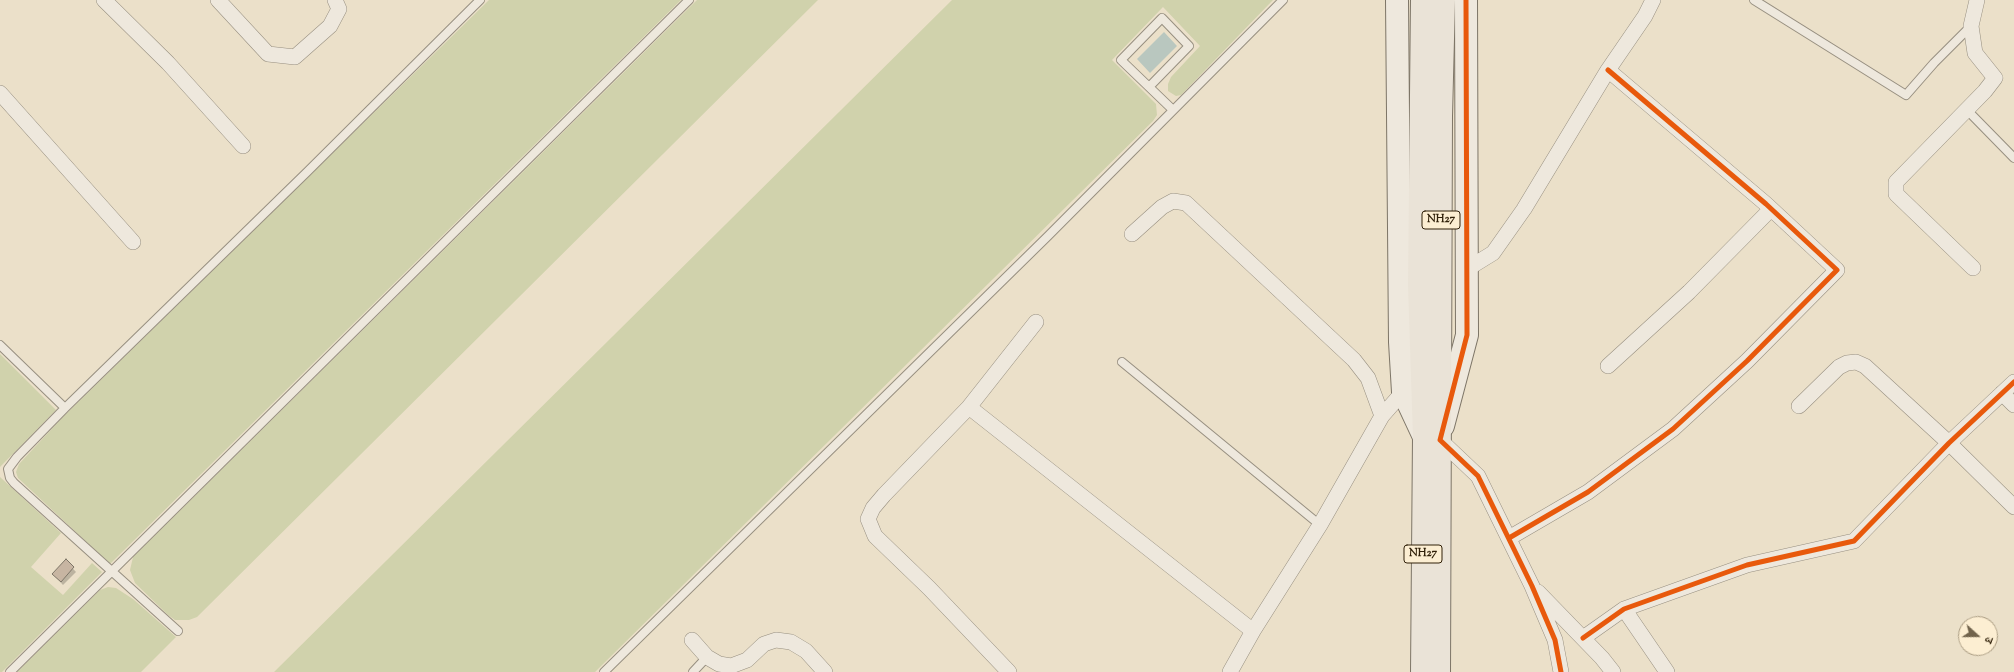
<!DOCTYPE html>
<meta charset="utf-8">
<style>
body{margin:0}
#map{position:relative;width:2014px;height:672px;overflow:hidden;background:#ebe0c9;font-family:"Sorts Mill Goudy","Noto Serif Devanagari",serif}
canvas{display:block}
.north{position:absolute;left:1958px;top:616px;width:40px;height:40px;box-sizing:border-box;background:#fceed2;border:1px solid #aa9c82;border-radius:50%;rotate:111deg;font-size:11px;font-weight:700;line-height:16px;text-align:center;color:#302009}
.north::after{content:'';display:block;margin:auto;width:14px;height:18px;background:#71634c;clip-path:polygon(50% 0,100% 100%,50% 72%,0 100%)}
</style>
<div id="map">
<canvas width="2014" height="672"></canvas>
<div class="north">उ</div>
</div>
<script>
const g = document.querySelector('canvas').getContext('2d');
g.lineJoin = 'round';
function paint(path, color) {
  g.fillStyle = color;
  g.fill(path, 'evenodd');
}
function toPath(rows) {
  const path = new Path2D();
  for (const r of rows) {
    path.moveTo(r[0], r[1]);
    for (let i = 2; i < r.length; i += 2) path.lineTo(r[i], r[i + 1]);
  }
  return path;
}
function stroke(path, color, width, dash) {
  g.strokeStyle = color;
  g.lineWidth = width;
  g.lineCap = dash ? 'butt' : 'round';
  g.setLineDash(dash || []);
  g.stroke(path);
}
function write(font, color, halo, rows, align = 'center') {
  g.font = font + ' "Sorts Mill Goudy",serif';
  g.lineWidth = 4;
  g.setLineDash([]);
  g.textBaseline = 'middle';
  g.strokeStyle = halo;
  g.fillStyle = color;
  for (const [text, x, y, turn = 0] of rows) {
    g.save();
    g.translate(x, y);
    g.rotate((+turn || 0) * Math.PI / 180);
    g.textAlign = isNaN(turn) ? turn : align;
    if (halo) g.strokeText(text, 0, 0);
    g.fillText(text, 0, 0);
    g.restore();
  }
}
paint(toPath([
 [489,0,681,0,110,564,18,478,16,472,19,464,62,418],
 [697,0,818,0,197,617,189,620,175,620,168,615,135,583,130,570,133,557],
 [952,0,1273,0,1181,95,1176,96,1168,91,1168,84,1171,77,1200,46,1163,7,1112,60,1156,104,1157,115,1153,121,595,672,274,672],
 [0,354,56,410,0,467],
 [0,477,61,533,31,567,63,595,92,563,102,572,2,672,0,672],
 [108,587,116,588,133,599,176,637,141,672,17,672,100,590]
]), '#d0d2ac');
paint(toPath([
 [1164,32,1177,46,1150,73,1137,59]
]), '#b9c7bf');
paint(toPath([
 [66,561,76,572,63,585,53,574]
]), '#0003');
const building = toPath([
 [66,559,74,567,61,582,52,574,66,559]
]);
paint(building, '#c7b5a2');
stroke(building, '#7d7567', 1);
const lane = toPath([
 [1754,0,1906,95,1934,63,1971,26],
 [1149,87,1189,46,1162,18,1121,60,1173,110],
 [1967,110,2014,158],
 [0,345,65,408],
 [1122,362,1320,525],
 [178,631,14,483,10,478,8,469,17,457,65,408,307,172,480,0],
 [10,672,689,0],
 [604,672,1048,236,1283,0],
 [693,672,707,657]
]);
const street = toPath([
 [104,0,168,63,243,146],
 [218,0,268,54,295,57,330,26,339,9,335,0],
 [0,93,133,242],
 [1132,234,1162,207,1173,201,1186,203,1354,360,1368,378,1382,416],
 [1973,268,1896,194,1896,182,1985,91,1995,78,1975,53,1971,26,1977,0],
 [1467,269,1493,253,1524,209,1608,70,1645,16,1653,0],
 [1608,366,1689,292,1771,209],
 [2002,393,2014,405],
 [1799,406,1839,367,1847,363,1856,362,1865,366,1949,443,2014,507],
 [969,407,1253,631],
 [1440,440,1478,476,1532,586,1555,640,1561,672],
 [1509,538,1588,492,1673,429,1747,361,1837,270,1766,204,1608,70],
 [1538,592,1602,658,1613,672],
 [1624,609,1667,672],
 [1583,638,1624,609,1747,565,1854,541,1949,443,2014,382],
 [692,640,707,657,719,664,731,666,747,660,764,644,776,640,791,642,806,651,825,672],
 [1009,672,929,588,875,536,868,519,873,508,884,495,969,407,1036,322],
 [1230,672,1253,631,1320,525,1382,416,1403,392]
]);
const secondary = toPath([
 [1397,0,1400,342,1403,392,1424,437],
 [1443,426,1467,335,1466,0]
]);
const highway = toPath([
 [1422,0,1419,285,1424,437,1422,672],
 [1439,672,1441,116,1444,0]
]);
stroke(lane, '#978f80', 10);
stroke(street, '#978f80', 16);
stroke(secondary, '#7d7567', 24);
stroke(highway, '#7d7567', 24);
stroke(lane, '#eee8dd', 8);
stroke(street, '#eee8dd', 15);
stroke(secondary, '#eee8dd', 22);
stroke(highway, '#eae3d7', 22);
stroke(toPath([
 [1466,0,1467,335,1440,440,1478,476,1532,586,1555,640,1561,672],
 [1509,538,1588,492,1673,429,1747,361,1837,270,1766,204,1608,70],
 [1583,638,1624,609,1747,565,1854,541,1949,443,2014,382]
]), '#e8590c', 5);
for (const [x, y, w] of [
 [1441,220,38],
 [1423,554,38]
]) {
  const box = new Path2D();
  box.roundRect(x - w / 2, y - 9, w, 18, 3);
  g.fillStyle = '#fceed2';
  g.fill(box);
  stroke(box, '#302009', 1);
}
write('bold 11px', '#302009', null, [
 ["NH27",1441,220],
 ["NH27",1423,554]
]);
</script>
